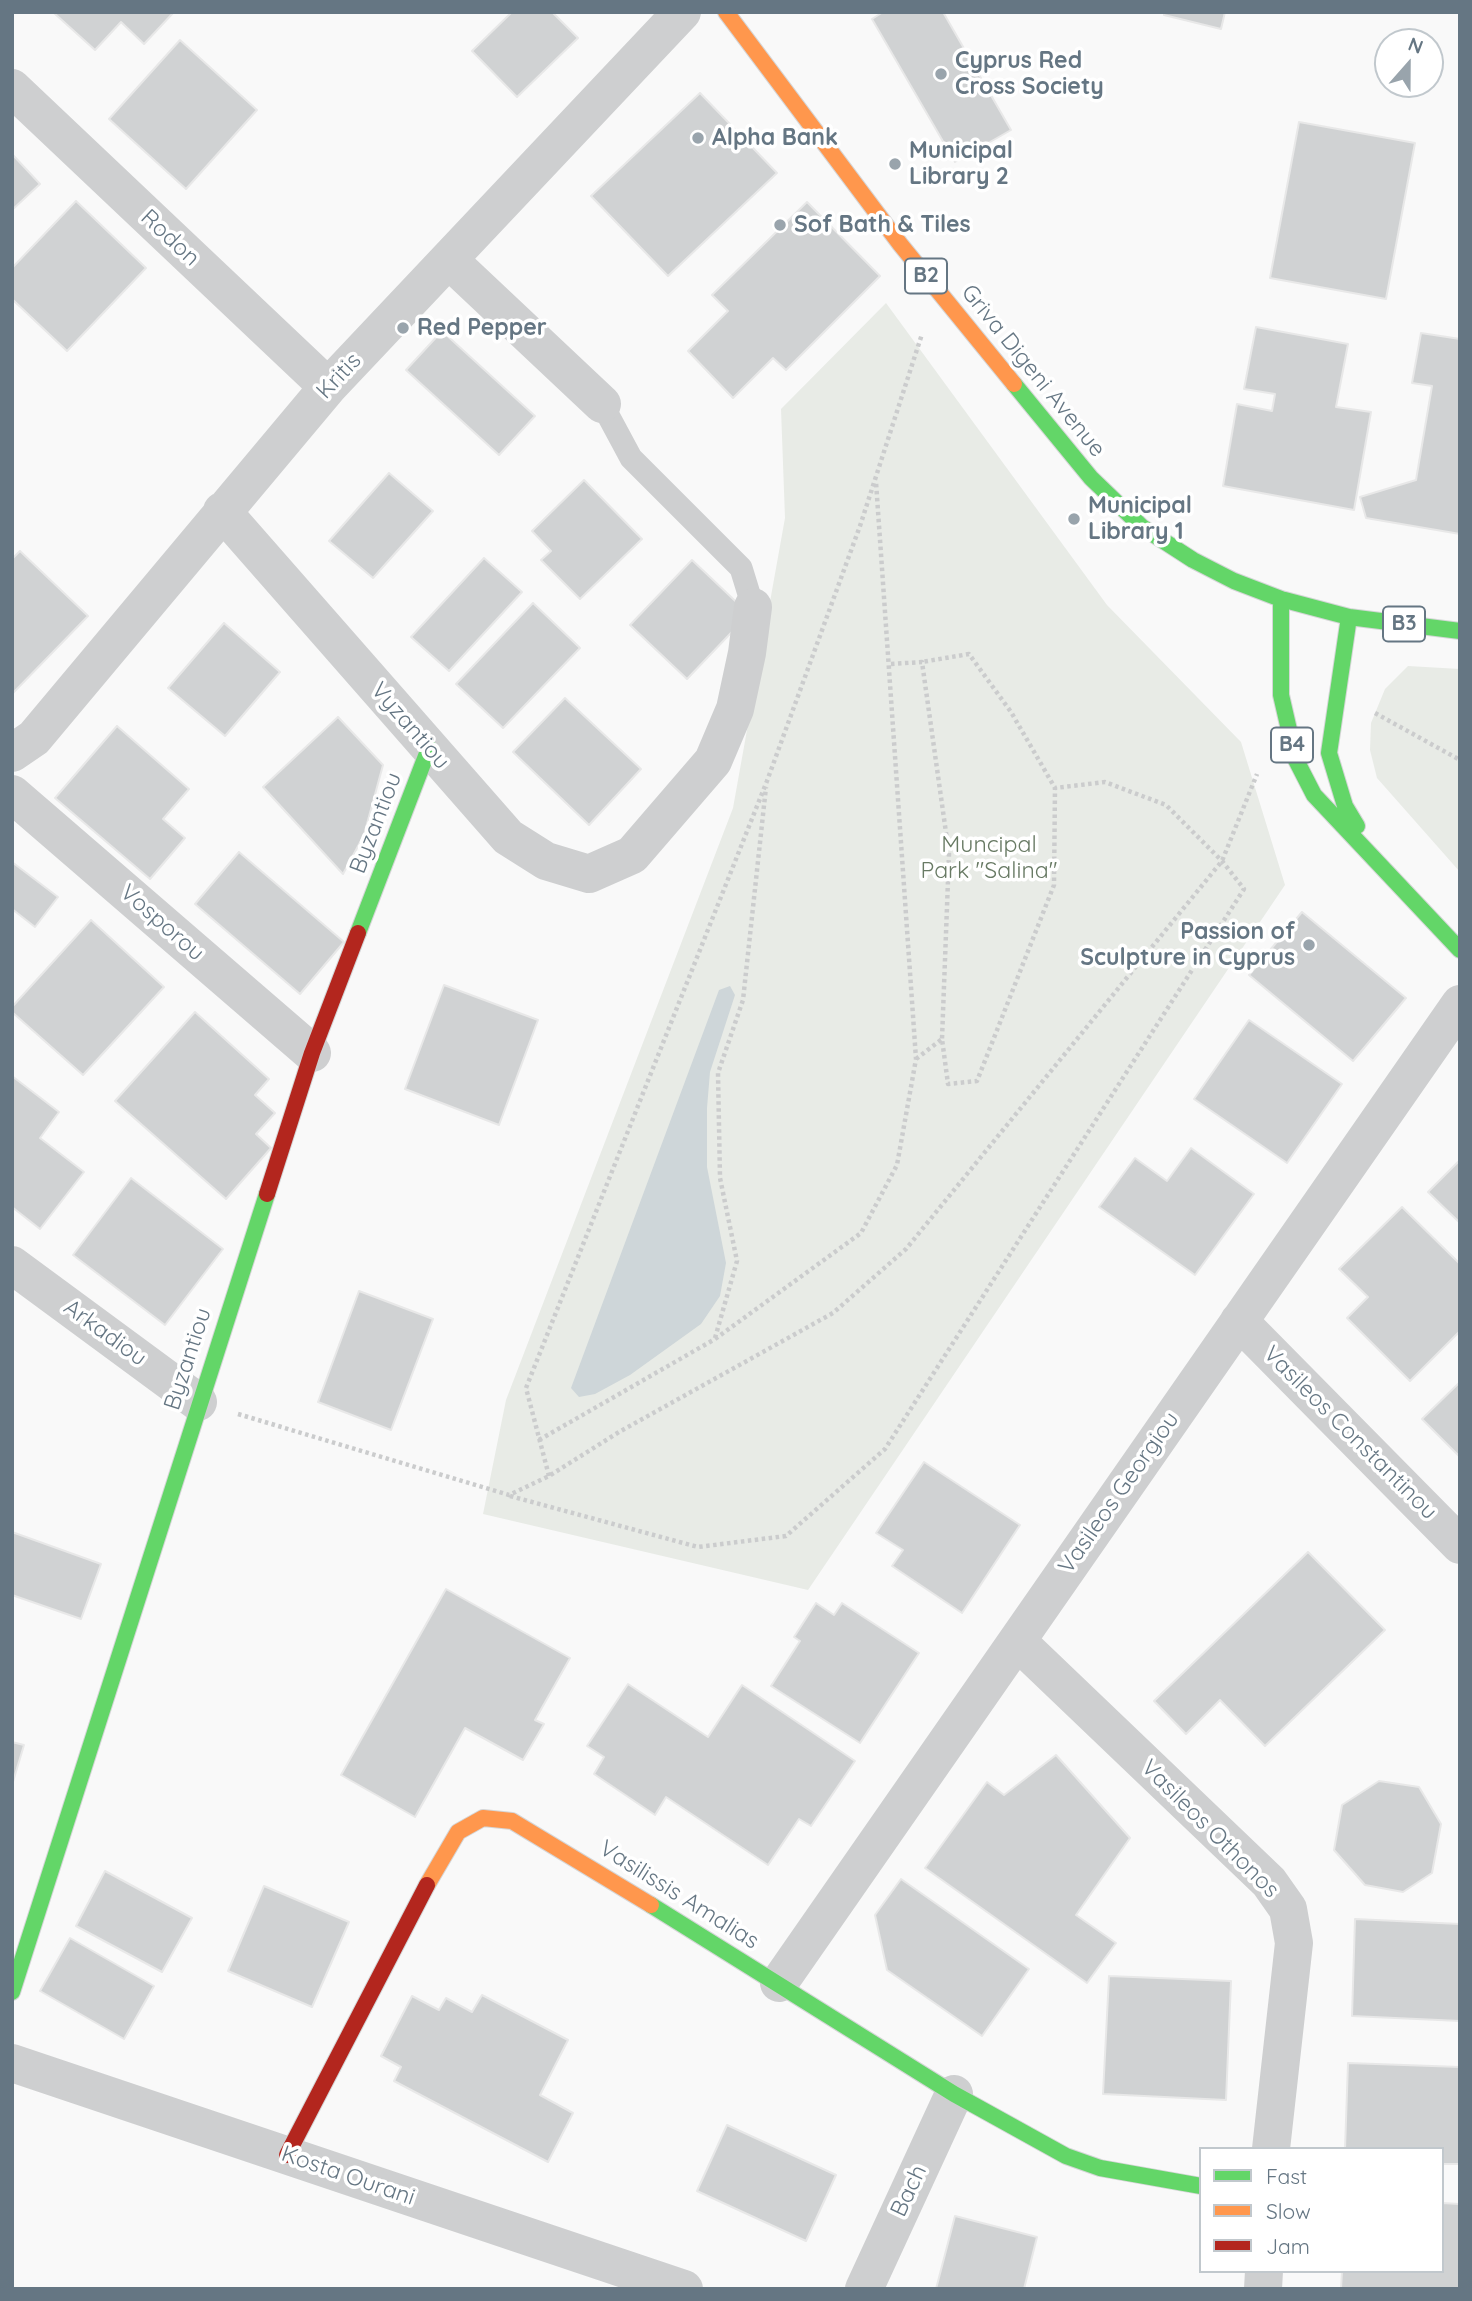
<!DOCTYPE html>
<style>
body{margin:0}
#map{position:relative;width:1472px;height:2301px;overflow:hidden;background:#f9f9f9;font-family:Quicksand,sans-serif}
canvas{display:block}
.frame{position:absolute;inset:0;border:14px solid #657683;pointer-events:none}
.legend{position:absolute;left:1199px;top:2147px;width:245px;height:126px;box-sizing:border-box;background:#fff;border:2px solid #c1c8cd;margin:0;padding:9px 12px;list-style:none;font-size:21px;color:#657683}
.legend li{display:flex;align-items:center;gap:14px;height:35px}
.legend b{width:35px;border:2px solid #c1c8cd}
.north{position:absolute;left:1374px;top:28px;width:70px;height:70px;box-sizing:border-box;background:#fff;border:2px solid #c1c8cd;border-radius:50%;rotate:21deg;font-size:19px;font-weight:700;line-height:28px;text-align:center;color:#657683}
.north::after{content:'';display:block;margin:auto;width:24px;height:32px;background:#99a4ac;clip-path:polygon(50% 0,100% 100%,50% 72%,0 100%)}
</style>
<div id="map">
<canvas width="1472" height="2301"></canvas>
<div class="frame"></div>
<ul class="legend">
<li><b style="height:9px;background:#63d668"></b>Fast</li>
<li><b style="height:9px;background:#ff974d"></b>Slow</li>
<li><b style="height:9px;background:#b3261e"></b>Jam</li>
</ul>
<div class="north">N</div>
</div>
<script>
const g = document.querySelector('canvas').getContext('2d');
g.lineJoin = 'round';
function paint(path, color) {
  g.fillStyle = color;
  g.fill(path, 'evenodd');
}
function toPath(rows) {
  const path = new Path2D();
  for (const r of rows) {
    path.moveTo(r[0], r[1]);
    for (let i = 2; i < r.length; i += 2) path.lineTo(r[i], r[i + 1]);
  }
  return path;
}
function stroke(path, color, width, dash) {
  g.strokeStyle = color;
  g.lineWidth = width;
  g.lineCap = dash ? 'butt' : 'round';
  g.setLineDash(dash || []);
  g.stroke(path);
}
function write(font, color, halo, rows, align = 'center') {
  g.font = font + ' Quicksand,sans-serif';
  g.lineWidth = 7;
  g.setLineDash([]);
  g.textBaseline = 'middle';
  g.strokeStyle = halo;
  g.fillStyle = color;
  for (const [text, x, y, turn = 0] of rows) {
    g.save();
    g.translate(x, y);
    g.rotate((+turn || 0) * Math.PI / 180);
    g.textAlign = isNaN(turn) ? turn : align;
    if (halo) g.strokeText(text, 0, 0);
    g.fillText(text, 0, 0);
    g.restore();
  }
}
paint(toPath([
 [886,303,1107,605,1241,742,1285,885,808,1590,483,1514,506,1400,733,808,785,518,781,409],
 [1408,666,1460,669,1460,872,1377,778,1370,750,1371,723,1385,689]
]), '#e8ebe6');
paint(toPath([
 [730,986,735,995,710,1072,707,1108,707,1167,726,1263,720,1296,701,1324,630,1375,595,1394,579,1397,571,1388,719,990]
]), '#ced6d9');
const building = toPath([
 [174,12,144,44,121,22,95,50,54,13,174,12],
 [512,12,552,12,578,38,517,97,472,51,512,12],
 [883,12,943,12,1011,130,955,162,872,19,883,12],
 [1164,12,1225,12,1221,29,1164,15,1164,12],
 [180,40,257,110,186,189,109,119,180,40],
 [700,93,777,173,668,276,591,196,700,93],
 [1299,122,1415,143,1386,299,1270,278,1299,122],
 [12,154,40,184,12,210,12,154],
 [76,201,146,268,67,351,12,299,12,268,76,201],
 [807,202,880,276,786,370,773,358,733,398,688,351,728,311,712,295,807,202],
 [1256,327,1348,344,1336,407,1371,412,1354,510,1223,486,1237,404,1272,411,1275,394,1244,389,1256,327],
 [442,331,535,416,499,455,406,370,442,331],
 [1421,333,1460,339,1460,534,1366,518,1360,497,1416,480,1432,386,1412,383,1421,333],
 [389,473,433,511,373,578,329,541,389,473],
 [584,480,642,539,580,599,541,560,551,551,532,531,584,480],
 [20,551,88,616,12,694,12,559,20,551],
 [484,558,522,592,449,671,411,637,484,558],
 [692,560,749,614,687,679,630,625,692,560],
 [533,603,580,648,503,728,456,684,533,603],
 [224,623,280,672,225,736,168,688,224,623],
 [565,698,641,769,589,825,513,752,565,698],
 [338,717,383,765,364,835,343,874,263,787,338,717],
 [117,726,189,789,163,819,185,838,150,879,55,798,117,726],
 [239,852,344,942,300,994,195,904,239,852],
 [12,862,58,897,35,927,12,909,12,862],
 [1302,912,1406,998,1353,1061,1249,975,1302,912],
 [91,920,164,987,83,1075,12,1012,12,1007,91,920],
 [444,985,538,1020,499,1125,405,1089,444,985],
 [195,1012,269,1079,255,1095,275,1113,256,1134,271,1148,226,1199,115,1101,195,1012],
 [1249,1020,1342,1084,1287,1163,1194,1099,1249,1020],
 [12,1076,59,1112,40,1138,84,1172,40,1229,12,1207,12,1076],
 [1191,1148,1254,1194,1195,1275,1099,1207,1135,1158,1167,1181,1191,1148],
 [1460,1160,1460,1223,1428,1192,1460,1160],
 [131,1178,223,1249,165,1325,73,1255,131,1178],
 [1402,1207,1460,1264,1460,1331,1410,1381,1347,1318,1368,1297,1339,1269,1402,1207],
 [359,1291,433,1319,391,1430,318,1402,359,1291],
 [1460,1382,1460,1457,1422,1419,1460,1382],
 [924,1462,1020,1525,962,1613,892,1566,903,1550,876,1533,924,1462],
 [12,1532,101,1564,81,1619,12,1595,12,1532],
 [1308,1552,1385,1630,1265,1746,1220,1700,1186,1734,1154,1701,1308,1552],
 [446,1589,570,1658,535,1720,544,1724,523,1760,465,1728,415,1817,341,1775,446,1589],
 [816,1603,834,1615,842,1603,919,1653,860,1743,771,1686,800,1641,794,1637,816,1603],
 [628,1684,708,1737,742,1685,855,1761,811,1826,799,1819,768,1865,666,1797,655,1815,594,1774,604,1757,587,1746,628,1684],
 [12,1742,24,1745,12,1785,12,1742],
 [1056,1755,1130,1838,1076,1915,1116,1943,1087,1983,925,1868,987,1782,1004,1795,1056,1755],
 [1379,1781,1419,1787,1441,1824,1432,1873,1403,1892,1365,1885,1334,1850,1342,1805,1379,1781],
 [105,1871,192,1918,162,1972,76,1926,105,1871],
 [901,1879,1029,1969,982,2036,887,1970,875,1915,901,1879],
 [264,1886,349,1922,312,2007,228,1971,264,1886],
 [1355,1919,1460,1924,1460,2021,1352,2016,1355,1919],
 [70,1938,154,1986,124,2039,40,1991,70,1938],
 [1109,1976,1231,1981,1226,2100,1103,2094,1109,1976],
 [482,1995,568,2040,540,2095,573,2113,548,2162,394,2081,401,2067,381,2056,412,1996,439,2010,446,1998,472,2012,482,1995],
 [1348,2063,1460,2067,1460,2164,1442,2164,1442,2149,1345,2149,1348,2063],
 [727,2125,836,2175,806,2241,697,2191,727,2125],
 [1442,2203,1460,2204,1460,2289,1341,2289,1342,2271,1442,2271,1442,2203],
 [955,2216,1037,2237,1024,2289,936,2289,955,2216]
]);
paint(building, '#d0d2d3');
stroke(building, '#e8e8e8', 2);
const fast = toPath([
 [1014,384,1091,478,1142,527,1193,560,1234,581,1281,599,1349,617,1460,631],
 [1281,599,1281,695,1296,760,1314,795,1460,950],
 [1349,617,1329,753,1345,806,1357,826],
 [358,933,429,748],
 [651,1905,954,2094,1066,2156,1100,2168,1201,2186],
 [12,1992,267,1194]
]);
const slow = toPath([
 [726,12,900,244,1014,384],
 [427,1885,458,1832,483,1818,512,1821,651,1905]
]);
const jam = toPath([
 [267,1194,312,1053,358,933],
 [287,2155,427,1885]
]);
stroke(fast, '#d5d6d7', 18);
stroke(slow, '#d5d6d7', 18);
stroke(jam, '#d5d6d7', 18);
stroke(toPath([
 [891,664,922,662,949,854,942,1039],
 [1375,713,1460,760],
 [916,1059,942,1039,948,1084,977,1081,1054,885,1055,788,1011,712,969,654,922,662],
 [715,1338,737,1261,720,1178,718,1073,743,1000,766,787],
 [238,1414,509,1495,549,1476,619,1432,833,1313,906,1249,1222,861,1257,774],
 [539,1440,715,1339,861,1233,897,1165,916,1059,876,482],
 [549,1476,526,1388,767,781,860,526,922,334],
 [510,1496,698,1547,786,1536,885,1449,1244,889,1222,861,1166,805,1105,782,1055,788]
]), '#cbcccd', 4.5, [3.5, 3.5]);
stroke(toPath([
 [602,404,631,458,741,568,753,607]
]), '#cecfd0', 23);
stroke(toPath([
 [12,88,328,387],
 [449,260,602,404],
 [222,511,508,837,546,861,589,874,632,855,713,761,735,709,747,653,753,607],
 [12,753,34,738,328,387,682,12],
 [12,794,312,1053],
 [12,1265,198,1402],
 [1239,1321,1460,1545],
 [1017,1641,1269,1882,1288,1909,1294,1943,1271,2149],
 [779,1983,1460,1004],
 [12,2063,684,2289],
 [864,2289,954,2094],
 [1263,2289,1264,2271]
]), '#cecfd0', 38);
stroke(fast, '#63d668', 16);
stroke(slow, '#ff974d', 16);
stroke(jam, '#b3261e', 16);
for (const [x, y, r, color] of [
 [941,74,7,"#99a4ac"],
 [698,138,7,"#99a4ac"],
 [895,164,7,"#99a4ac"],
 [780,225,7,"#99a4ac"],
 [403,328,7,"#99a4ac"],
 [1074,519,7,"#99a4ac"],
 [1309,945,7,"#99a4ac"]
]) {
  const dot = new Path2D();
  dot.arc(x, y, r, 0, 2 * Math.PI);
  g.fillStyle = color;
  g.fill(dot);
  stroke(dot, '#fff', 2.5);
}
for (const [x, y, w] of [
 [926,276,42],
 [1404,624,42],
 [1292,745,42]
]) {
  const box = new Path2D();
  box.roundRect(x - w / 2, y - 17.5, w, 35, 5);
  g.fillStyle = '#fff';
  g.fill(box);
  stroke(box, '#657683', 2);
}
write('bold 21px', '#657683', null, [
 ["B2",926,276],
 ["B3",1404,624],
 ["B4",1292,745]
]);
write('bold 23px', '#657683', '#fff', [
 ["Cyprus Red",955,61],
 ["Cross Society",955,87],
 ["Alpha Bank",712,138],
 ["Municipal",909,151],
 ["Library 2",909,177],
 ["Sof Bath & Tiles",794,225],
 ["Red Pepper",417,328],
 ["Municipal",1088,506],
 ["Library 1",1088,532],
 ["Passion of",1295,932,"right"],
 ["Sculpture in Cyprus",1295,958,"right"]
], 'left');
write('23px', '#657683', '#fff', [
 ["Rodon",170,238,43],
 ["Griva Digeni Avenue",1033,371,51],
 ["Kritis",339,376,-47],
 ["Vyzantiou",410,726,49],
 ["Byzantiou",376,823,-69],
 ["Vosporou",162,923,41],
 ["Arkadiou",105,1333,36],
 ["Byzantiou",188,1359,-72],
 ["Vasileos Constantinou",1350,1433,45],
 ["Vasileos Georgiou",1119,1493,-55],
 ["Vasileos Othonos",1210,1829,45],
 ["Vasilissis Amalias",679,1895,32],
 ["Kosta Ourani",348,2176,19],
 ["Bach",909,2191,-65]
]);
write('23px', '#687a64', '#fff', [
 ["Muncipal",989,845],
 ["Park \"Salina\"",989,871]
]);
</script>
